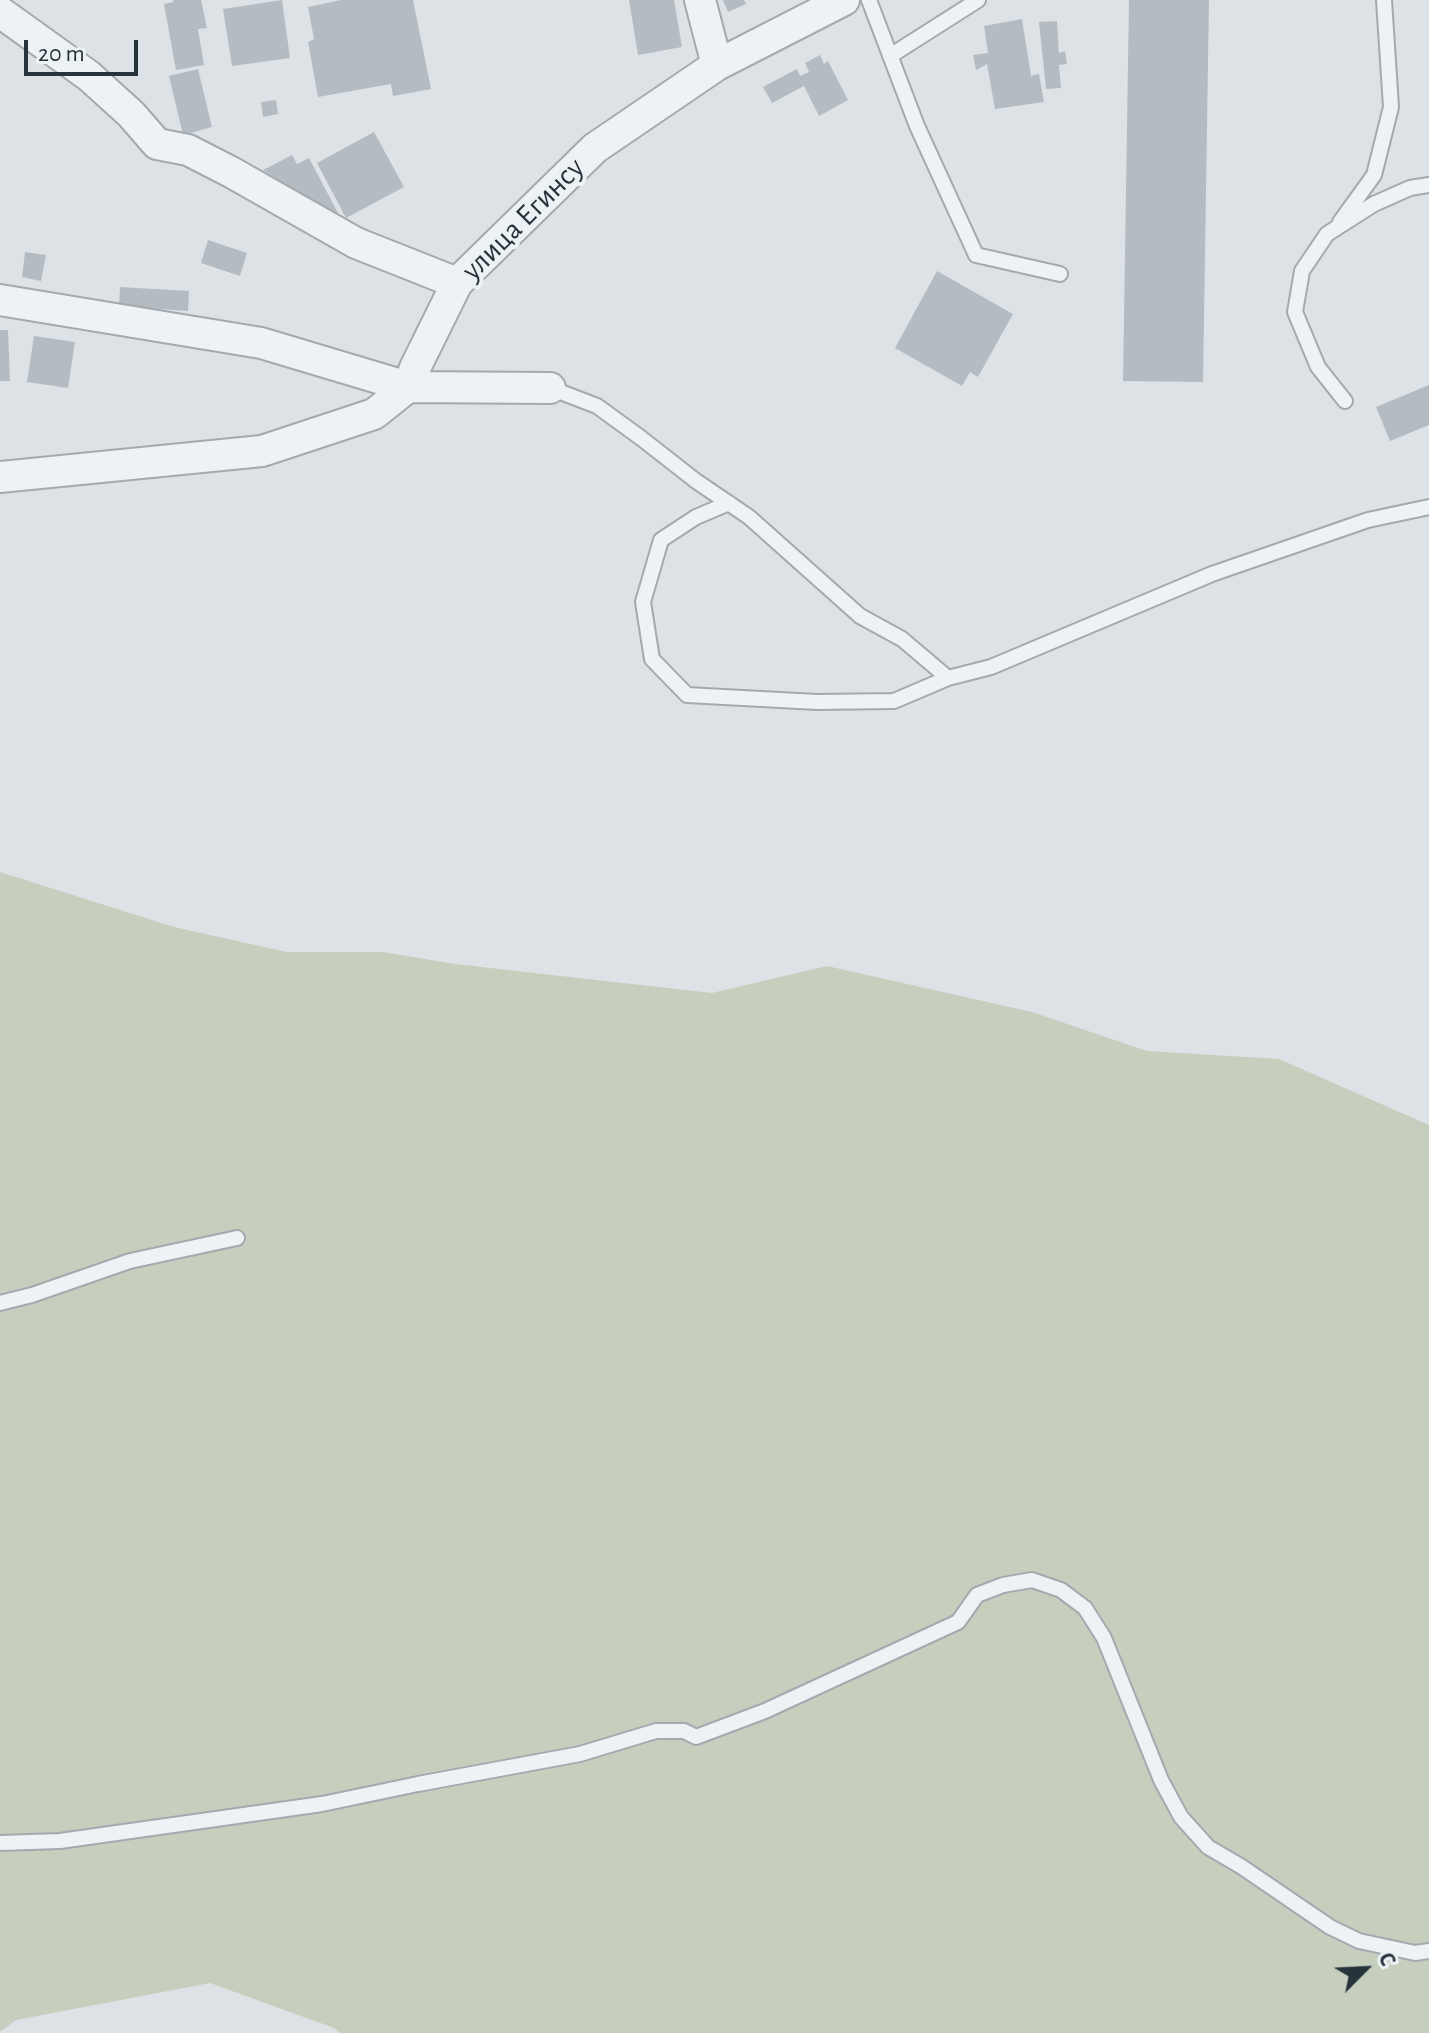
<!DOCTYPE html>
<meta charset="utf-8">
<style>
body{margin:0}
#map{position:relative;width:1429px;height:2033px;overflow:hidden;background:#dde2e6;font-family:"Alegreya Sans",sans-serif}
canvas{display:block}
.north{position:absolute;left:1325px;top:1929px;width:80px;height:80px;-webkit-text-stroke:6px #ecf1f4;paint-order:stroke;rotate:66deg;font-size:22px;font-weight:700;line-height:32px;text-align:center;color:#27333b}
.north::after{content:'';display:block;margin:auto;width:28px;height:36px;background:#27333b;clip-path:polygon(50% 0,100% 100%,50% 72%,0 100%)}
.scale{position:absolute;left:24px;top:40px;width:114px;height:36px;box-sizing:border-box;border:4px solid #27333b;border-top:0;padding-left:10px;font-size:24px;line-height:28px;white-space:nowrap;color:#27333b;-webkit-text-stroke:6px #ecf1f4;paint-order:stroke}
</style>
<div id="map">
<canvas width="1429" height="2033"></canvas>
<div class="north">С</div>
<div class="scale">20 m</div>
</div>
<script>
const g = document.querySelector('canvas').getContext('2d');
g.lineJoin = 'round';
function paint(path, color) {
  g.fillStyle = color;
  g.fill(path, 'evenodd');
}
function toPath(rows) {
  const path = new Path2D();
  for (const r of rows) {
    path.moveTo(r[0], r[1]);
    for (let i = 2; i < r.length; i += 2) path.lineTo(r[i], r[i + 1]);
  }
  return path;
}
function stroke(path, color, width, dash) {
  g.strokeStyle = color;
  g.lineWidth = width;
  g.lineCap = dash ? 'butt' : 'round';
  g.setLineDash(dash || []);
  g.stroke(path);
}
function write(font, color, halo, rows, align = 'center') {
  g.font = font + ' "Alegreya Sans",sans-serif';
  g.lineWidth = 8;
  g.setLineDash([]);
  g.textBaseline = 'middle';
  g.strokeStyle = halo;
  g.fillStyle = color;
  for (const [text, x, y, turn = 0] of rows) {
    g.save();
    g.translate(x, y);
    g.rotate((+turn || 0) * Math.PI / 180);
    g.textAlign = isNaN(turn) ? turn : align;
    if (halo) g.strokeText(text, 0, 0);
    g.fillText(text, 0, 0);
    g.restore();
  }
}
paint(toPath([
 [0,872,174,927,287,952,383,952,455,964,712,993,827,966,1032,1012,1147,1051,1279,1059,1429,1125,1429,2033,340,2033,334,2028,210,1983,16,2020,0,2032]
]), '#c6cfbe');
paint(toPath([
 [173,0,201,0,207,28,198,29,204,65,176,70,164,4,173,2],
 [282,0,290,58,232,66,223,9],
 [341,0,413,0,431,89,393,96,391,84,318,97,308,42,314,39,308,7],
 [629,0,674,0,682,47,638,55],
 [723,0,744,0,746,4,728,12],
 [1129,0,1209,0,1203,382,1123,381],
 [1022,19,1031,76,1039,74,1044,102,995,109,987,64,976,70,973,55,988,53,984,26],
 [1057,21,1059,53,1065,51,1067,64,1059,65,1061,88,1046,89,1039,22],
 [820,55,824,64,828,61,848,100,819,116,804,86,772,103,763,87,797,69,800,76,809,72,805,63],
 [198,69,212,127,183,135,169,76],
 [276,100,278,114,263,117,261,102],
 [374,132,404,187,346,218,317,163],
 [292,155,297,164,309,158,338,213,333,216,263,170],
 [208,240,247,253,240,276,201,263],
 [25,252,46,255,41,281,22,277],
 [937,271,1013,314,978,377,970,372,962,386,895,348],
 [120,287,189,291,188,311,119,306],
 [0,330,8,330,10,381,0,381],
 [34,336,75,342,68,388,27,382],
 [1429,385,1429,425,1390,441,1376,407]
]), '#b4bcc2');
const lane = toPath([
 [869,0,917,126,976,255,1060,274],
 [890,56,978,0],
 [1340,222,1374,175,1391,107,1384,0],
 [550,388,597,406,641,438,696,481,749,517,860,616,902,639,948,678,991,667,1212,574,1368,520,1429,507],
 [1345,401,1318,367,1295,312,1302,271,1327,234,1374,204,1410,188,1429,185],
 [729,503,696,517,661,540,643,602,652,659,687,695,817,702,894,701,948,678],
 [0,1303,32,1295,130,1261,237,1238],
 [0,1843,60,1841,322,1804,418,1784,580,1754,656,1731,684,1731,696,1737,765,1711,958,1622,977,1595,1003,1585,1032,1580,1061,1590,1085,1608,1104,1638,1161,1780,1181,1817,1208,1847,1242,1867,1330,1927,1359,1941,1415,1953,1429,1951]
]);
const street = toPath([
 [700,0,717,65],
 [0,12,89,76,131,114,157,144,188,150,231,172,356,243,457,283],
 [0,300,261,343,408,387,550,388],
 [0,477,262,451,374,414,408,387,415,368,457,283,595,148,717,65,844,0]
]);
stroke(lane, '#a3aaaf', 18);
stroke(street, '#a3aaaf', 34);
stroke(lane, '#eff2f4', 14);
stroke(street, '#eff2f4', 30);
write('30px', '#27333b', '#ecf1f4', [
 ["улица Егинсу",523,219,-45]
]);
</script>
